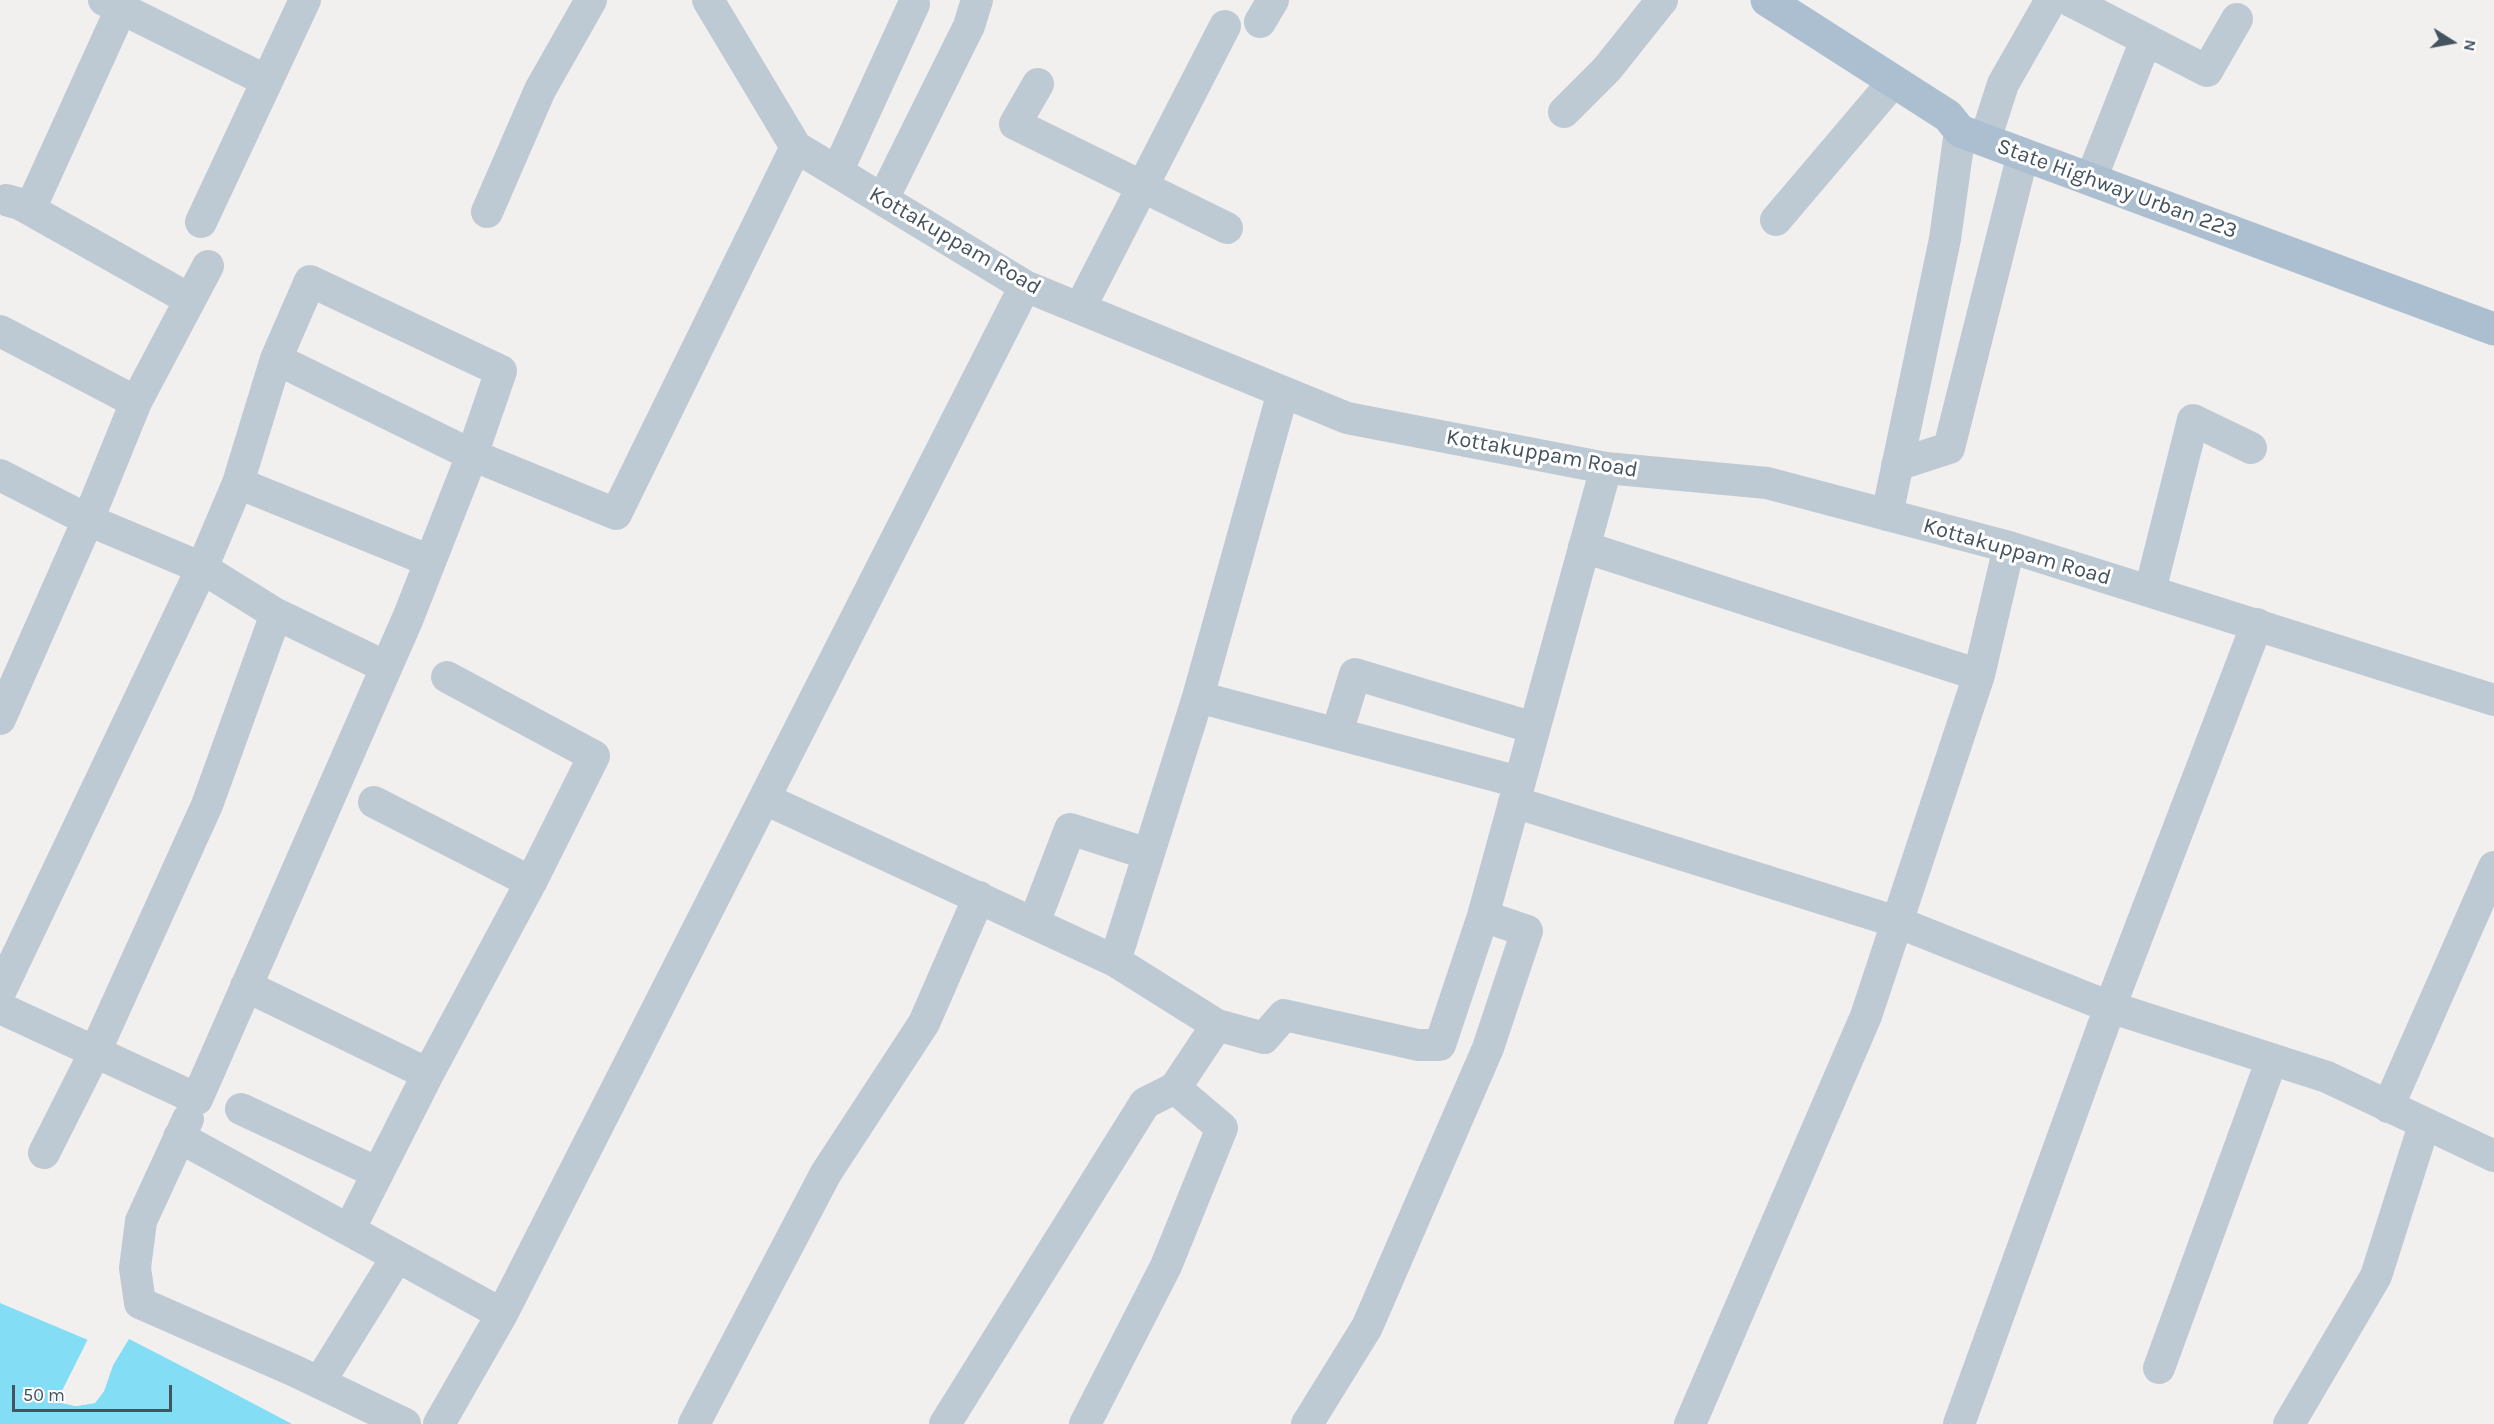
<!DOCTYPE html>
<style>
body{margin:0}
#map{position:relative;width:2494px;height:1424px;overflow:hidden;background:#f2efef;font-family:Karla,sans-serif}
canvas{display:block}
.north{position:absolute;left:2422px;top:12px;width:60px;height:60px;-webkit-text-stroke:4px #fff;paint-order:stroke;rotate:101deg;font-size:16px;font-weight:700;line-height:24px;text-align:center;color:#45535f}
.north::after{content:'';display:block;margin:auto;width:21px;height:27px;background:#45535f;clip-path:polygon(50% 0,100% 100%,50% 72%,0 100%)}
.scale{position:absolute;left:12px;top:1385px;width:160px;height:27px;box-sizing:border-box;border:3px solid #45535f;border-top:0;padding-left:8px;font-size:18px;line-height:21px;white-space:nowrap;color:#45535f;-webkit-text-stroke:4px #fff;paint-order:stroke}
</style>
<div id="map">
<canvas width="2494" height="1424"></canvas>
<div class="north">N</div>
<div class="scale">50 m</div>
</div>
<script>
const g = document.querySelector('canvas').getContext('2d');
g.lineJoin = 'round';
function paint(path, color) {
  g.fillStyle = color;
  g.fill(path, 'evenodd');
}
function toPath(rows) {
  const path = new Path2D();
  for (const r of rows) {
    path.moveTo(r[0], r[1]);
    for (let i = 2; i < r.length; i += 2) path.lineTo(r[i], r[i + 1]);
  }
  return path;
}
function stroke(path, color, width, dash) {
  g.strokeStyle = color;
  g.lineWidth = width;
  g.lineCap = dash ? 'butt' : 'round';
  g.setLineDash(dash || []);
  g.stroke(path);
}
function write(font, color, halo, rows, align = 'center') {
  g.font = font + ' Karla,sans-serif';
  g.lineWidth = 6;
  g.setLineDash([]);
  g.textBaseline = 'middle';
  g.strokeStyle = halo;
  g.fillStyle = color;
  for (const [text, x, y, turn = 0] of rows) {
    g.save();
    g.translate(x, y);
    g.rotate((+turn || 0) * Math.PI / 180);
    g.textAlign = isNaN(turn) ? turn : align;
    if (halo) g.strokeText(text, 0, 0);
    g.fillText(text, 0, 0);
    g.restore();
  }
}
paint(toPath([
 [0,1303,88,1340,60,1395,62,1403,76,1406,95,1403,104,1391,113,1365,129,1338,292,1424,0,1424]
]), '#82ddf5');
paint(toPath([
 [129,1335,294,1421,295,1424,129,1339,113,1365,104,1391,95,1403,76,1406,62,1403,60,1395,89,1337,91,1341,63,1395,64,1400,76,1403,93,1400,101,1390,110,1364]
]), '#f2efef');
stroke(toPath([
 [104,0,267,81],
 [708,0,796,147,1025,286,1347,418,1606,468,1767,483,2009,547,2494,700],
 [2069,0,2207,71,2237,19],
 [1260,22,1273,0],
 [1038,84,1015,124,1227,228],
 [1564,112,1607,69,1662,0],
 [1985,140,2003,84,2051,0],
 [837,172,914,4],
 [2091,179,2146,40],
 [883,199,969,26,977,0],
 [6,200,20,204,189,299],
 [20,204,29,203,36,196,121,9],
 [487,212,540,90,591,0],
 [1776,220,1894,81],
 [201,222,305,0],
 [1080,308,1225,26],
 [0,331,136,402],
 [276,359,472,455,501,371,310,281,276,359,238,483,202,568,276,614,386,667],
 [1283,392,1198,697,1519,782],
 [1897,465,1949,448,2023,154],
 [0,475,88,520,0,719],
 [238,483,430,561],
 [1887,515,1945,239,1960,131],
 [1584,547,1979,675,1866,1016,1690,1424],
 [2150,591,2193,420,2251,448],
 [1979,675,2009,547],
 [1337,733,1355,674,1534,728],
 [765,799,1115,961,1217,1025,1264,1038,1284,1015,1418,1045,1440,1045,1483,916,1606,468],
 [374,802,531,882],
 [1514,802,1897,922,2110,1007,2327,1077,2494,1156],
 [1034,923,1070,829,1148,854],
 [1115,961,1198,697],
 [246,986,428,1074],
 [0,992,202,568,88,520,136,402,208,266],
 [0,1008,197,1099,408,618,472,455,616,514,796,147],
 [2388,1107,2494,867],
 [241,1109,378,1173],
 [188,1119,141,1221,135,1268,140,1303,295,1371,405,1424],
 [179,1137,502,1314,1025,286],
 [44,1153,95,1052,207,805,276,614],
 [349,1230,428,1074,531,882,594,756,447,677],
 [2159,1368,2272,1059],
 [319,1383,397,1257],
 [439,1424,502,1314],
 [694,1424,826,1173,924,1023,979,897],
 [945,1424,1145,1103,1175,1088,1217,1025],
 [1085,1424,1166,1266,1222,1128,1175,1088],
 [1307,1424,1367,1327,1488,1048,1527,931,1483,916],
 [1959,1424,2110,1007,2257,624],
 [2289,1424,2376,1276,2424,1125]
]), '#becad3', 32);
stroke(toPath([
 [1767,0,1948,116,1960,131,2494,329]
]), '#acbfd1', 33);
write('22px', '#45535f', '#fff', [
 ["State Highway Urban 223",2117,189,20],
 ["Kottakuppam Road",955,241,30],
 ["Kottakuppam Road",1542,454,10],
 ["Kottakuppam Road",2017,552,16]
]);
</script>
